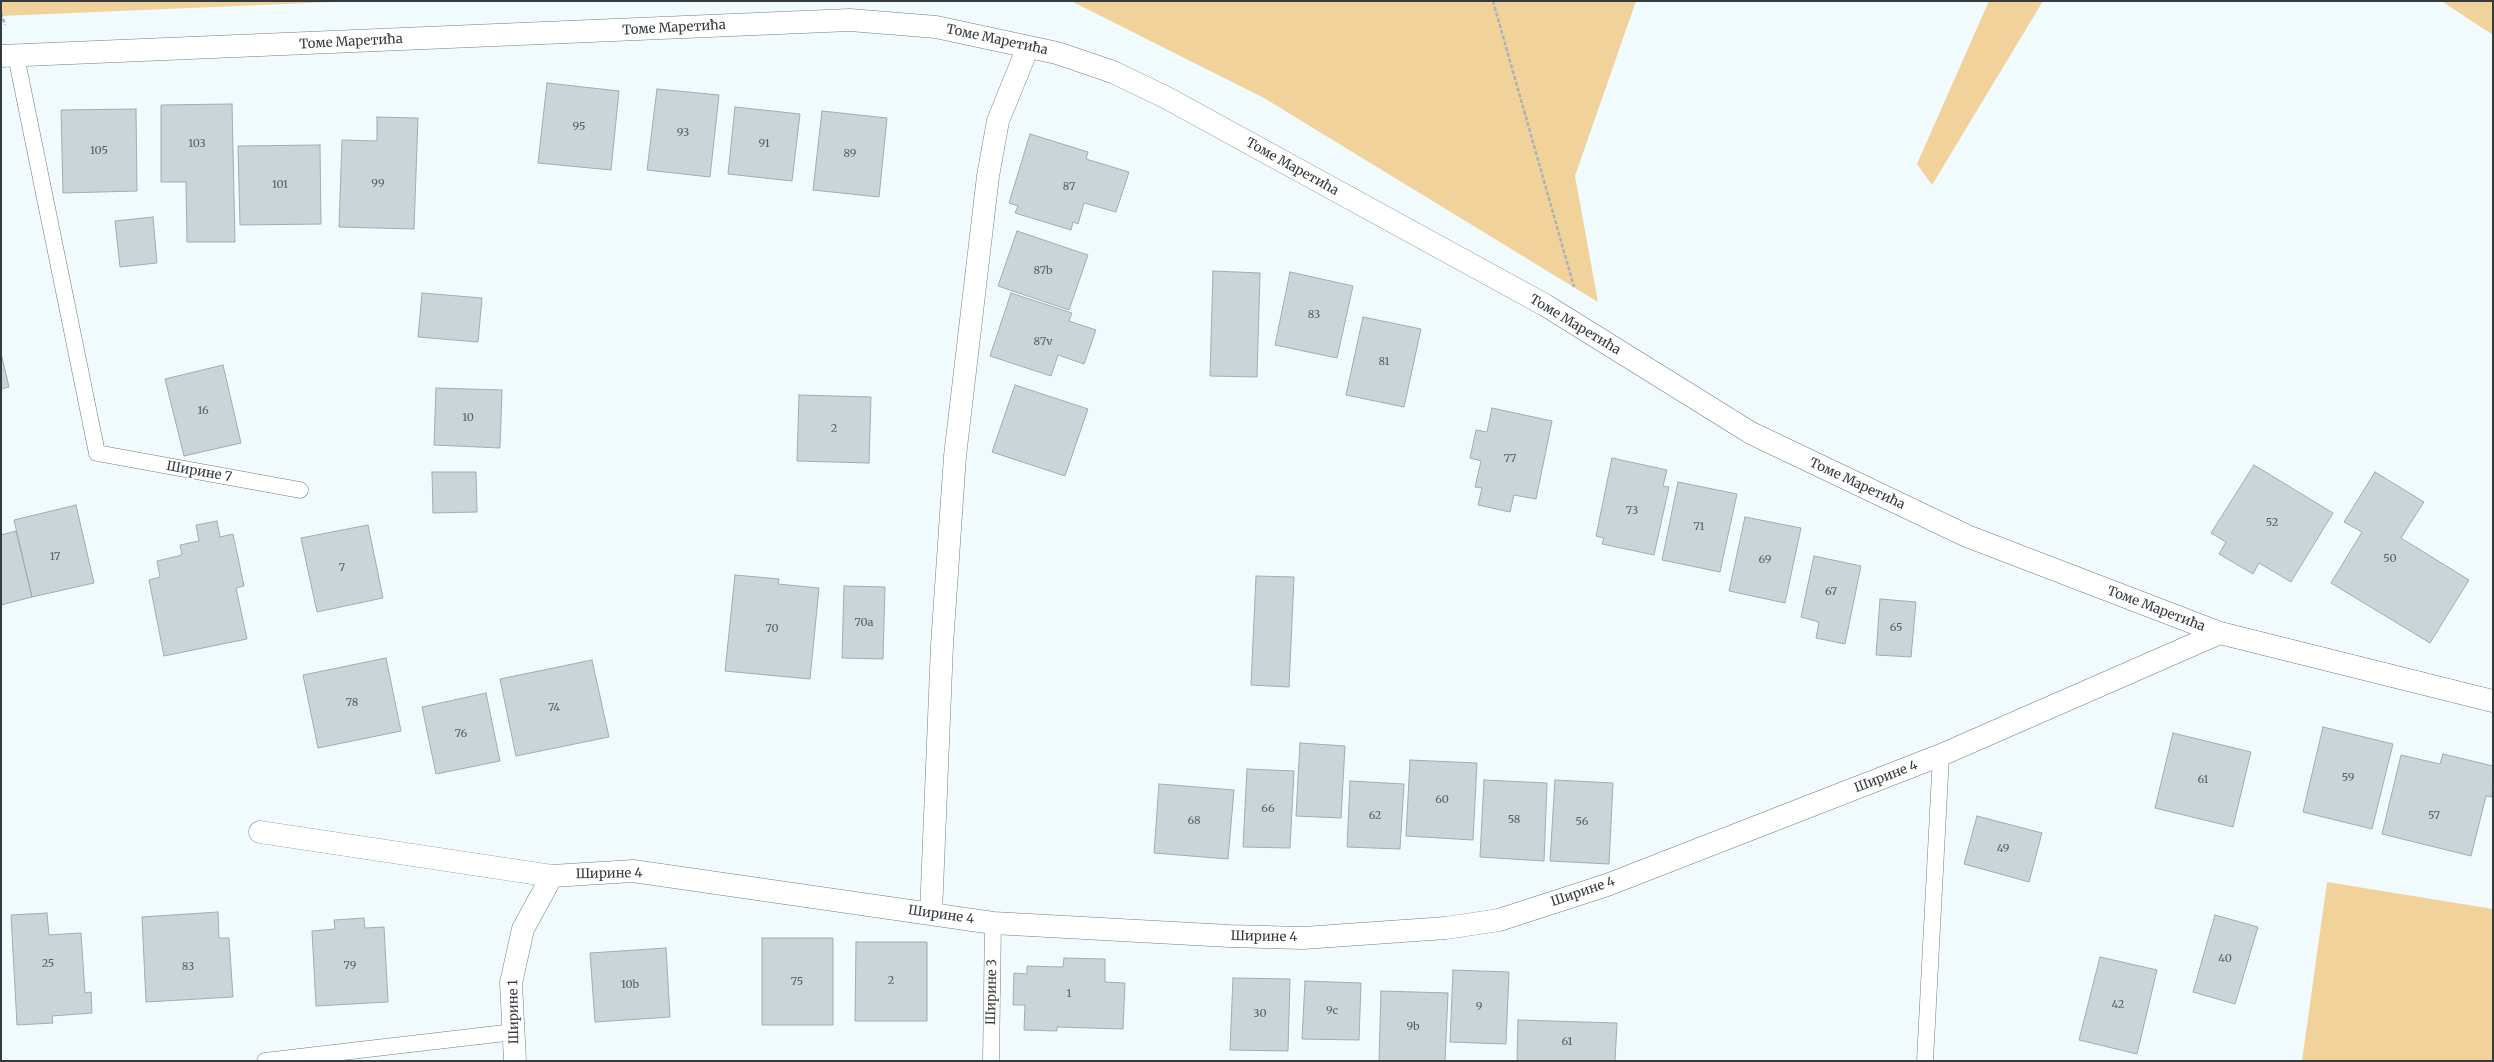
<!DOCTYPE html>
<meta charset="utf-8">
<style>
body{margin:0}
#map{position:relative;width:2494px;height:1062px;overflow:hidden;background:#f1fbfe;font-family:Merriweather,serif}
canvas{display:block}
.frame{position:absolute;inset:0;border:2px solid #353a3c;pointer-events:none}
</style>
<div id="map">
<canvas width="2494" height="1062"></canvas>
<div class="frame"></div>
</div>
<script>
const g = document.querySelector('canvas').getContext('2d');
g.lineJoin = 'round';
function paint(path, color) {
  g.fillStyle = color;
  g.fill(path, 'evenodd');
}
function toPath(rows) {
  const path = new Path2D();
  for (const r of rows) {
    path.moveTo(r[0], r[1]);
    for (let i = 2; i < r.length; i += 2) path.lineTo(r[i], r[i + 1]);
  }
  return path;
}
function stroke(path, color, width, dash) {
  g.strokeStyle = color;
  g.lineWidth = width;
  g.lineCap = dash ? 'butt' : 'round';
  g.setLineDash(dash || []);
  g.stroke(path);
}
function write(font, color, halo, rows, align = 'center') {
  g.font = font + ' Merriweather,serif';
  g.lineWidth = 3;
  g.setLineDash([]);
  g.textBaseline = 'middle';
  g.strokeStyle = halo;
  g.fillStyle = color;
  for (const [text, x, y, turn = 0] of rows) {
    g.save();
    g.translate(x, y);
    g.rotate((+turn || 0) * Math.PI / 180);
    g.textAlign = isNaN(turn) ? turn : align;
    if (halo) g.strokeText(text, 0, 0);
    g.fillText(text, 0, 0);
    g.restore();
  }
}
paint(toPath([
 [1,1,356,1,1,16],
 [1071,1,1636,1,1575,176,1598,302,1264,98],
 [1989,1,2043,1,1932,185,1917,164],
 [2442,1,2493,1,2493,35,2443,2],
 [2327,882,2493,909,2493,1061,2302,1061]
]), '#f0d29a');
const building = toPath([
 [547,83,619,91,611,170,538,163,547,83],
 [657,89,719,95,710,177,647,170,657,89],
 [232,104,235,242,187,242,186,182,161,182,161,105,232,104],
 [735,107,800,114,792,181,728,174,735,107],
 [136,109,137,191,63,193,61,110,136,109],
 [822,111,887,118,879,197,813,190,822,111],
 [377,117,418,118,414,229,339,227,342,140,377,141,377,117],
 [1030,134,1088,152,1086,159,1129,172,1116,212,1084,203,1078,224,1073,222,1071,230,1015,213,1018,206,1009,203,1030,134],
 [320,145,321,224,240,225,238,146,320,145],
 [153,217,157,263,120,267,115,221,153,217],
 [1017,231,1088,255,1069,310,998,286,1017,231],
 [1213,271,1260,273,1257,377,1210,376,1213,271],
 [1290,272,1353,286,1337,358,1275,345,1290,272],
 [422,293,482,298,478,342,418,337,422,293],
 [1011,293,1072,313,1069,321,1096,330,1084,364,1058,355,1051,376,990,356,1011,293],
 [1363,317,1421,329,1404,407,1346,395,1363,317],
 [1,353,9,387,1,389,1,353],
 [223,365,241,443,184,456,165,379,223,365],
 [1015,385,1088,409,1065,476,992,452,1015,385],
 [436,388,502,390,500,448,434,445,436,388],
 [799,395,871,397,869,463,797,461,799,395],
 [1492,408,1552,421,1536,499,1514,495,1510,512,1478,505,1482,488,1475,487,1481,461,1470,458,1476,430,1487,432,1492,408],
 [1612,458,1667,470,1663,486,1669,487,1654,555,1602,544,1604,538,1596,536,1612,458],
 [2254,465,2333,513,2291,582,2259,563,2253,574,2219,554,2226,542,2211,533,2254,465],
 [432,472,476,472,477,512,433,513,432,472],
 [2375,472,2424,502,2401,538,2469,580,2430,643,2331,583,2362,532,2344,522,2375,472],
 [1678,482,1737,494,1720,572,1662,560,1678,482],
 [76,505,94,583,32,597,14,520,76,505],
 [1745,517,1801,528,1785,603,1729,591,1745,517],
 [217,521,220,537,233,534,244,586,236,588,247,639,164,656,149,580,160,577,157,561,182,555,180,545,199,541,196,525,217,521],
 [368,525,383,598,317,612,301,538,368,525],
 [16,531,32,597,1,605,1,535,16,531],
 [1814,556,1861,566,1845,644,1816,638,1819,622,1801,617,1814,556],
 [735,575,779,579,778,584,819,588,810,679,725,671,735,575],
 [1256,576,1294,577,1289,687,1251,685,1256,576],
 [844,586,885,587,883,659,842,658,844,586],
 [1880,599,1916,602,1911,657,1876,655,1880,599],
 [386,658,401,731,318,748,303,675,386,658],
 [592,660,609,737,516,756,500,679,592,660],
 [486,693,500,761,436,774,422,707,486,693],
 [2323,727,2393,744,2372,829,2303,812,2323,727],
 [2173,733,2251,752,2233,827,2155,808,2173,733],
 [1300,743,1345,746,1341,818,1296,816,1300,743],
 [2443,754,2493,766,2492,797,2486,796,2471,856,2382,834,2401,755,2440,764,2443,754],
 [1410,760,1477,763,1473,840,1406,836,1410,760],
 [1247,769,1294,771,1290,848,1243,847,1247,769],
 [1484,780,1547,783,1544,861,1480,857,1484,780],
 [1555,780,1613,783,1609,864,1550,861,1555,780],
 [1350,781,1404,784,1400,849,1347,847,1350,781],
 [1159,784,1234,790,1228,859,1154,853,1159,784],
 [1977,816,2042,833,2029,882,1964,864,1977,816],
 [218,912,219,938,229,938,233,997,146,1002,142,917,218,912],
 [47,913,49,935,81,933,85,993,91,992,92,1013,52,1016,53,1023,17,1025,11,915,47,913],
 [2215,915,2258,927,2235,1004,2193,992,2215,915],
 [364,918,365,928,384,927,388,1002,316,1006,312,931,335,929,334,920,364,918],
 [762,938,833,938,833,1025,762,1025,762,938],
 [856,942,927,942,927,1021,855,1021,856,942],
 [666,948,670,1017,595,1022,590,953,666,948],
 [2100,957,2157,970,2137,1054,2079,1040,2100,957],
 [1064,958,1105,959,1105,982,1125,983,1123,1029,1057,1027,1057,1031,1024,1030,1025,1005,1013,1005,1014,973,1027,974,1027,966,1063,967,1064,958],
 [1453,970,1509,972,1506,1044,1450,1042,1453,970],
 [1233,978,1290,979,1288,1051,1230,1050,1233,978],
 [1305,981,1361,983,1359,1040,1302,1039,1305,981],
 [1381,991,1448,993,1445,1061,1379,1061,1381,991],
 [1518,1020,1617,1023,1615,1061,1517,1061,1518,1020]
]);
paint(building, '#c9d5d9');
stroke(building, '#a0acb0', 1);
const service = toPath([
 [16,56,97,453,300,490],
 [265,1061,514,1032],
 [991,1061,993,923],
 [1925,1061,1941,755]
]);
const minor = toPath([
 [1,56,850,20,936,27,1057,53,1113,72,1167,98,1545,305,1751,433,1967,536,2220,633,2493,701],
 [260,832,552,876,633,871,993,923,1229,936,1303,938,1446,928,1499,920,1607,885,1941,755,2220,633],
 [931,913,942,645,955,456,988,176,998,121,1028,47],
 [515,1061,511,983,523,929,552,876]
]);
stroke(service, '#727e81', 17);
stroke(minor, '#727e81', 23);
stroke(toPath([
 [1493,1,1574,287],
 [1,13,5,25]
]), '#abb3b6', 2.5, [4, 2]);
stroke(service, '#fff', 16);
stroke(minor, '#fff', 22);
write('11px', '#5a6163', null, [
 ["95",579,127],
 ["93",683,133],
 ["103",197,144],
 ["91",764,144],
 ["105",99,151],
 ["89",850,154],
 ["99",378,184],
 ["101",280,185],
 ["87",1069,187],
 ["87b",1043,271],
 ["83",1314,315],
 ["87v",1043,342],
 ["81",1384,362],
 ["16",203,411],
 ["10",468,418],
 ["2",834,429],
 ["77",1510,459],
 ["73",1632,511],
 ["52",2272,523],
 ["71",1699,527],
 ["17",55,557],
 ["50",2390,559],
 ["69",1765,560],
 ["7",342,568],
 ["67",1831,592],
 ["70a",864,623],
 ["65",1896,628],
 ["70",772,629],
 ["78",352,703],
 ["74",554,708],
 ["76",461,734],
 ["59",2348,778],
 ["61",2203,780],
 ["60",1442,800],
 ["66",1268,809],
 ["62",1375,816],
 ["57",2434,816],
 ["58",1514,820],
 ["68",1194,821],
 ["56",1582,822],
 ["49",2003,849],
 ["40",2225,959],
 ["25",48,964],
 ["79",350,966],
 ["83",188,967],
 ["2",891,981],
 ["75",797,982],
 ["10b",630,985],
 ["1",1069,994],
 ["42",2118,1005],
 ["9",1479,1007],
 ["9c",1332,1011],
 ["30",1260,1014],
 ["9b",1413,1027],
 ["61",1567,1042]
]);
write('13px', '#353a3c', '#fff', [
 ["Томе Маретића",674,28,-3],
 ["Томе Маретића",997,40,12],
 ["Томе Маретића",351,42,-3],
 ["Томе Маретића",1292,167,29],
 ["Томе Маретића",1575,325,31],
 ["Ширине 7",199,472,10],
 ["Томе Маретића",1857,484,25],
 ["Томе Маретића",2156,609,21],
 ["Ширине 4",1886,777,-21],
 ["Ширине 4",609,874,-1],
 ["Ширине 4",1583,892,-19],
 ["Ширине 4",941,915,8],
 ["Ширине 4",1264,937,1],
 ["Ширине 3",992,992,-89],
 ["Ширине 1",514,1012,-91]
]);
</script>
